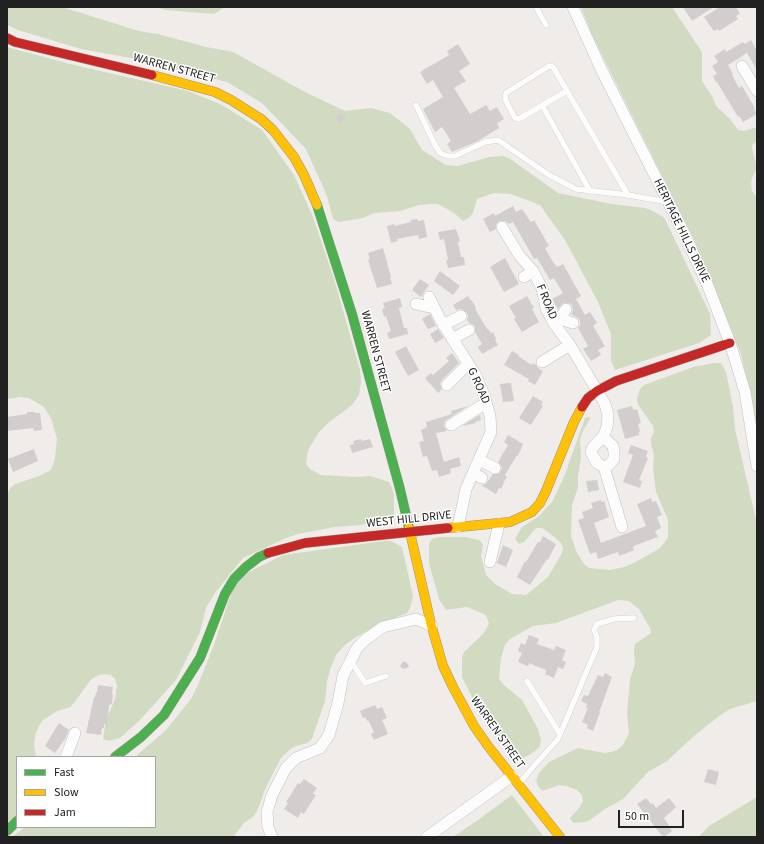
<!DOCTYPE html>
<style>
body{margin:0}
#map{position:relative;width:764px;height:844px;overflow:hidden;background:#efecea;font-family:"Source Sans 3",sans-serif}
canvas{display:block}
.frame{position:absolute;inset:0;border:8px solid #212121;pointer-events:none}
.legend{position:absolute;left:16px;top:756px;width:140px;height:72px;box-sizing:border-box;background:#fff;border:1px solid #a6a6a6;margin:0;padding:5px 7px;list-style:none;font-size:12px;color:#212121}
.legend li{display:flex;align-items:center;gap:8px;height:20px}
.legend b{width:20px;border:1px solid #a6a6a6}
.scale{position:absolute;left:618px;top:810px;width:66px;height:18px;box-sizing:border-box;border:2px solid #212121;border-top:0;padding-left:5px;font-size:12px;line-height:14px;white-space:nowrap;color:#212121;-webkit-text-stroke:3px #fff;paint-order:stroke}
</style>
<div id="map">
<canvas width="764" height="844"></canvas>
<div class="frame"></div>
<ul class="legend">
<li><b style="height:5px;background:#4caf50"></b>Fast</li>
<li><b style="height:5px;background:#ffc107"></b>Slow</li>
<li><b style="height:5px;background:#c62828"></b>Jam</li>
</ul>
<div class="scale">50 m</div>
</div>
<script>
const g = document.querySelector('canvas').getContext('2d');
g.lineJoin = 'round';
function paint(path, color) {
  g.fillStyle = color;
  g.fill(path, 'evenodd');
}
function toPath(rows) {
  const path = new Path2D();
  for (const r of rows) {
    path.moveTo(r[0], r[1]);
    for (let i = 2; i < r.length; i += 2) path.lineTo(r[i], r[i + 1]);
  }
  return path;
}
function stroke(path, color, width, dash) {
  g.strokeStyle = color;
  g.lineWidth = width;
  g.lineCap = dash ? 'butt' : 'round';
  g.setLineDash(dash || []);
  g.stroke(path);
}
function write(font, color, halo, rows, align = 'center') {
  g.font = font + ' "Source Sans 3",sans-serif';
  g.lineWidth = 3;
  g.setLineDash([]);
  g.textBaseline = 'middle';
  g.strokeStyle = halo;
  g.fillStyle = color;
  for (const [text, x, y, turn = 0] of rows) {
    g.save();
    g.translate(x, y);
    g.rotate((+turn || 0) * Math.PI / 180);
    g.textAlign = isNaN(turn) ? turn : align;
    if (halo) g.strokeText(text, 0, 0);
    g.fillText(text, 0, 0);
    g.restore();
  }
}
paint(toPath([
 [7,7,62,7,139,31,158,34,206,47,233,52,305,92,345,111,371,108,390,113,410,129,422,150,446,165,458,166,489,157,503,156,509,158,558,193,612,204,645,208,651,210,663,217,666,221,710,314,711,335,699,343,615,370,611,360,611,334,597,300,565,240,540,205,511,194,494,193,477,199,473,213,469,218,463,221,454,213,438,204,432,204,419,205,401,211,374,213,363,218,339,222,333,219,327,196,306,149,262,103,227,82,142,60,81,49,18,30,7,25],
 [156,7,225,7,214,14,165,10],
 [581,7,672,7,702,52,702,81,712,96,716,106,730,119,738,130,744,131,757,127,757,141,752,145,752,148,757,168,752,178,751,184,752,191,757,197,757,428,741,354,714,286,695,242,592,35],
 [7,47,70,64,188,91,222,105,262,130,294,175,313,217,334,279,360,370,361,382,359,395,352,405,328,423,319,432,308,450,306,464,310,469,321,475,357,477,370,476,389,482,392,488,394,494,394,514,389,517,361,525,335,527,298,534,286,538,243,558,215,593,206,608,200,632,176,680,139,721,120,738,108,741,103,739,106,720,115,699,117,685,115,679,111,675,105,674,99,675,93,678,89,682,74,703,70,707,57,711,42,721,36,732,34,744,36,757,17,757,17,815,7,823,7,495,10,488,15,484,39,476,51,470,55,458,57,439,51,418,44,407,29,398,20,397,7,399],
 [715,363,721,363,726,372,733,407,735,429,757,524,757,701,730,709,719,716,694,736,667,761,648,772,623,799,605,809,590,820,585,822,573,823,570,818,580,807,583,801,582,795,577,790,566,786,559,785,542,791,538,786,536,781,539,773,549,762,578,748,605,753,611,752,617,750,623,745,629,733,627,713,630,680,635,664,634,650,635,644,651,633,650,628,639,609,629,601,618,600,556,623,533,626,510,639,505,645,501,658,499,679,504,685,522,700,538,729,541,740,540,746,536,750,531,754,517,761,504,747,475,703,462,677,462,658,464,652,483,634,489,624,486,615,467,607,446,610,439,599,429,563,429,544,432,539,439,537,465,537,479,540,483,544,481,556,486,575,495,584,512,594,526,595,548,577,561,555,563,549,561,543,552,535,542,528,536,528,524,542,519,544,515,539,522,527,539,516,552,502,564,477,585,418,591,417,582,433,580,439,581,457,578,476,578,488,572,505,571,536,577,553,584,564,589,568,610,570,624,567,636,562,660,548,668,538,668,520,656,492,653,468,654,455,651,444,651,438,654,432,653,426,639,406,637,401,638,395,640,389,644,385,693,367],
 [384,541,391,541,402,547,413,596,410,608,407,613,378,625,356,637,345,645,336,655,331,667,327,681,325,701,312,739,307,743,296,746,290,749,281,758,266,787,257,811,254,816,244,823,233,837,12,837,25,827,155,827,155,757,135,757,166,730,191,699,197,687,214,645,234,585,249,572,283,555],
 [512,795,544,837,453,837,478,820],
 [757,797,757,837,698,837,709,826]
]), '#d1dbc1');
paint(toPath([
 [683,7,714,7,692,21],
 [720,7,736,7,740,14,736,16,738,19,719,31,718,29,714,31,704,17],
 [751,40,757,51,757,70,747,53,728,65,733,74,732,75,739,88,742,86,755,108,754,109,757,114,743,122,739,116,738,117,717,82,716,82,713,76,717,74,712,66,718,62,714,56,725,49,726,52,743,42,745,44],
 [458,44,470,64,459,71,466,81,454,88,470,114,486,105,490,111,497,107,504,119,497,123,499,128,478,141,452,152,447,144,451,141,442,127,435,132,423,109,443,97,433,80,427,84,420,72,449,55,447,51],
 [341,112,346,117,341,123,335,119],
 [513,206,516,212,522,209,531,222,534,220,549,246,545,248,553,262,557,267,563,264,581,296,576,299,585,315,590,312,597,323,593,326,605,346,598,350,601,355,591,361,583,349,588,346,578,328,580,325,580,321,578,318,571,314,573,310,572,305,569,303,563,303,558,309,552,299,563,293,554,278,550,280,537,258,534,259,513,222,509,224,505,221,499,221,496,224,496,229,490,232,483,219,494,213,495,216],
 [417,219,418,221,424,220,427,237,419,239,418,235,397,239,398,241,391,243,387,226,394,224,395,226,411,222,410,220],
 [456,229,460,241,458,242,461,257,464,257,465,265,448,268,446,260,448,260,444,239,440,240,438,232],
 [383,248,391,277,390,277,392,284,377,288,368,260,370,259,368,253],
 [505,258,519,284,504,292,490,267],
 [440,271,460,286,453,295,434,281],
 [420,279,429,285,421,297,412,290],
 [468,296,476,307,475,308,478,314,487,329,488,329,491,333,493,332,496,339,495,340,498,345,482,354,478,347,482,344,475,332,475,326,472,324,469,323,467,320,468,316,467,313,462,309,456,310,453,305],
 [527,296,534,308,532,309,539,322,522,332,514,319,516,318,509,306],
 [400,298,402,307,399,308,404,328,407,328,408,334,389,339,387,333,391,331,386,316,384,317,382,309,385,308,383,303],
 [430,314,436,326,428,329,422,319],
 [438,329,444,338,435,343,430,334],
 [406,346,419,370,408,376,395,352],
 [512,351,519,355,518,356,532,365,533,363,536,365,538,368,543,371,535,385,528,381,529,379,504,365],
 [452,353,459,363,442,380,440,384,442,389,438,393,425,378,431,373,433,375,449,361,446,358],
 [511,383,514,401,503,402,500,384],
 [533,396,543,402,541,405,543,406,531,425,519,418],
 [468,406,445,421,444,426,447,431,436,433,444,462,459,457,461,466,450,469,451,473,439,477,437,470,432,471,427,456,423,457,419,442,424,441,421,430,427,427,426,422,452,414,451,411],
 [632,406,633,410,637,409,641,423,638,424,640,432,639,432,639,435,625,439,617,410],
 [27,412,35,412,35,413,40,413,42,430,34,431,33,428,7,431,7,417,27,414],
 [480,415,481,420,475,422,476,423,462,426],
 [508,435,523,444,518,456,517,455,505,475,507,477,503,483,504,483,501,489,499,488,496,494,481,485,486,484,493,474,498,474,501,471,502,467,498,462,508,445,504,442],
 [361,439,362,441,370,439,373,447,352,453,350,445,354,444,353,441],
 [631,445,648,451,646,457,648,458,639,480,642,481,640,488,623,482,633,455,628,453],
 [34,449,38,461,13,472,8,459],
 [597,480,599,490,588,492,586,481],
 [651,498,652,502,656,501,662,515,657,517,661,528,655,531,658,537,636,545,633,547,634,550,619,556,618,552,598,559,596,552,590,554,578,520,584,518,582,512,593,508,591,503,601,500,601,502,604,501,609,517,594,523,601,543,646,526,637,504],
 [543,536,556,544,548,560,547,559,530,585,517,577,525,561,526,562,538,542,540,542],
 [503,545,513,550,506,567,497,563],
 [529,635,539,639,537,644,554,650,556,646,566,650,562,660,566,662,563,669,558,667,554,678,545,674,546,670,529,663,528,666,518,662,522,653,518,651,521,643,525,645],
 [404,661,407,663,409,667,404,669,402,668,400,666,402,663],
 [605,673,612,677,599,712,600,712,593,731,587,728,588,725,582,722,588,708,586,708,587,704,581,701,584,695,588,696,598,675,603,677],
 [98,685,113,687,112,694,113,695,112,704,109,705,107,724,104,724,104,728,102,728,101,735,86,733,94,697,95,697,96,692,97,692],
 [375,705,377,709,382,707,387,718,382,720,388,734,374,740,371,734,374,732,368,720,367,721,365,717,363,718,360,711],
 [59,723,69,730,65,739,55,753,45,746],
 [708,769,719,772,716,785,704,782],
 [304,779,317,788,313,794,316,795,304,814,301,812,298,818,284,809,288,803,286,802,298,783,300,784],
 [646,798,651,804,653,803,656,808,669,798,676,807,664,818,672,831,664,837,663,837,637,804]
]), '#d2cecd');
const lane = toPath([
 [536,7,546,25],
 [567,91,519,119,515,118,505,99,506,93,549,66,553,67,628,195],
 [416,105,435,145,440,153,448,156,455,156,485,142,498,140,549,175,576,189,628,195,668,202],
 [542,105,590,191],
 [351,661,365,683,386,676],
 [527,681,560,734],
 [518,784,558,739,597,647,597,637,594,630,597,624,614,619,634,618]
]);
const street = toPath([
 [573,7,602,71,684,233,708,286,730,343,745,392,757,466],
 [742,66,757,91],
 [502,227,519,255,533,271,542,288,546,308,553,322,570,345,605,404,608,415,607,427,603,437,593,447,591,452,597,463,604,467,609,465,614,459,614,452,613,446,603,437],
 [524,277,533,271],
 [429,297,440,319,476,376,484,395,490,416,491,432,466,489,458,527],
 [416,304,434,308],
 [560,319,573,323],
 [553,322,560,319,566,309],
 [443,325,461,316],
 [452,339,469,330],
 [542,362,570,345],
 [447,385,468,364],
 [451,425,486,403],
 [479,460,495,468],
 [604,467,622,527],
 [473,473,482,478],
 [490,562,499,524],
 [66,757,75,733],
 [272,837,268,827,267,812,272,795,286,768,296,758,320,748,329,735,338,703,343,676,357,648,365,640,383,627,416,619,432,626],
 [427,837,512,776]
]);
const fast = toPath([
 [317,205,352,314,400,489,409,528],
 [115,757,141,737,164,715,200,658,225,594,234,579,246,567,259,557,268,553],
 [7,831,17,821]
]);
const slow = toPath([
 [152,75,215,92,231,100,261,119,273,130,294,157,304,175,317,205],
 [409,528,431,624,443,666,453,687,474,726,488,746,560,837],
 [448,528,510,522,532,512,540,503,546,491,574,422,582,407]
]);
const jam = toPath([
 [7,38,15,42,152,75],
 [582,407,588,398,597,391,616,381,730,343],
 [268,553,305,543,448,528]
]);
stroke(lane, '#c2c1c0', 6);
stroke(street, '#c2c1c0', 12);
stroke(fast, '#999582', 10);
stroke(slow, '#999582', 10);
stroke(jam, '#999582', 10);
stroke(lane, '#fdfcfc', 5.5);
stroke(street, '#fdfcfc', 11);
stroke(fast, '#4caf50', 9);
stroke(slow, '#ffc107', 9);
stroke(jam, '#c62828', 9);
write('12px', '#212121', '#fff', [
 ["WARREN STREET",174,69,15],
 ["HERITAGE HILLS DRIVE",681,231,64],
 ["F ROAD",546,302,68],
 ["WARREN STREET",375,352,75],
 ["G ROAD",478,386,66],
 ["WEST HILL DRIVE",409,520,-6],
 ["WARREN STREET",497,733,55]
]);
</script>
